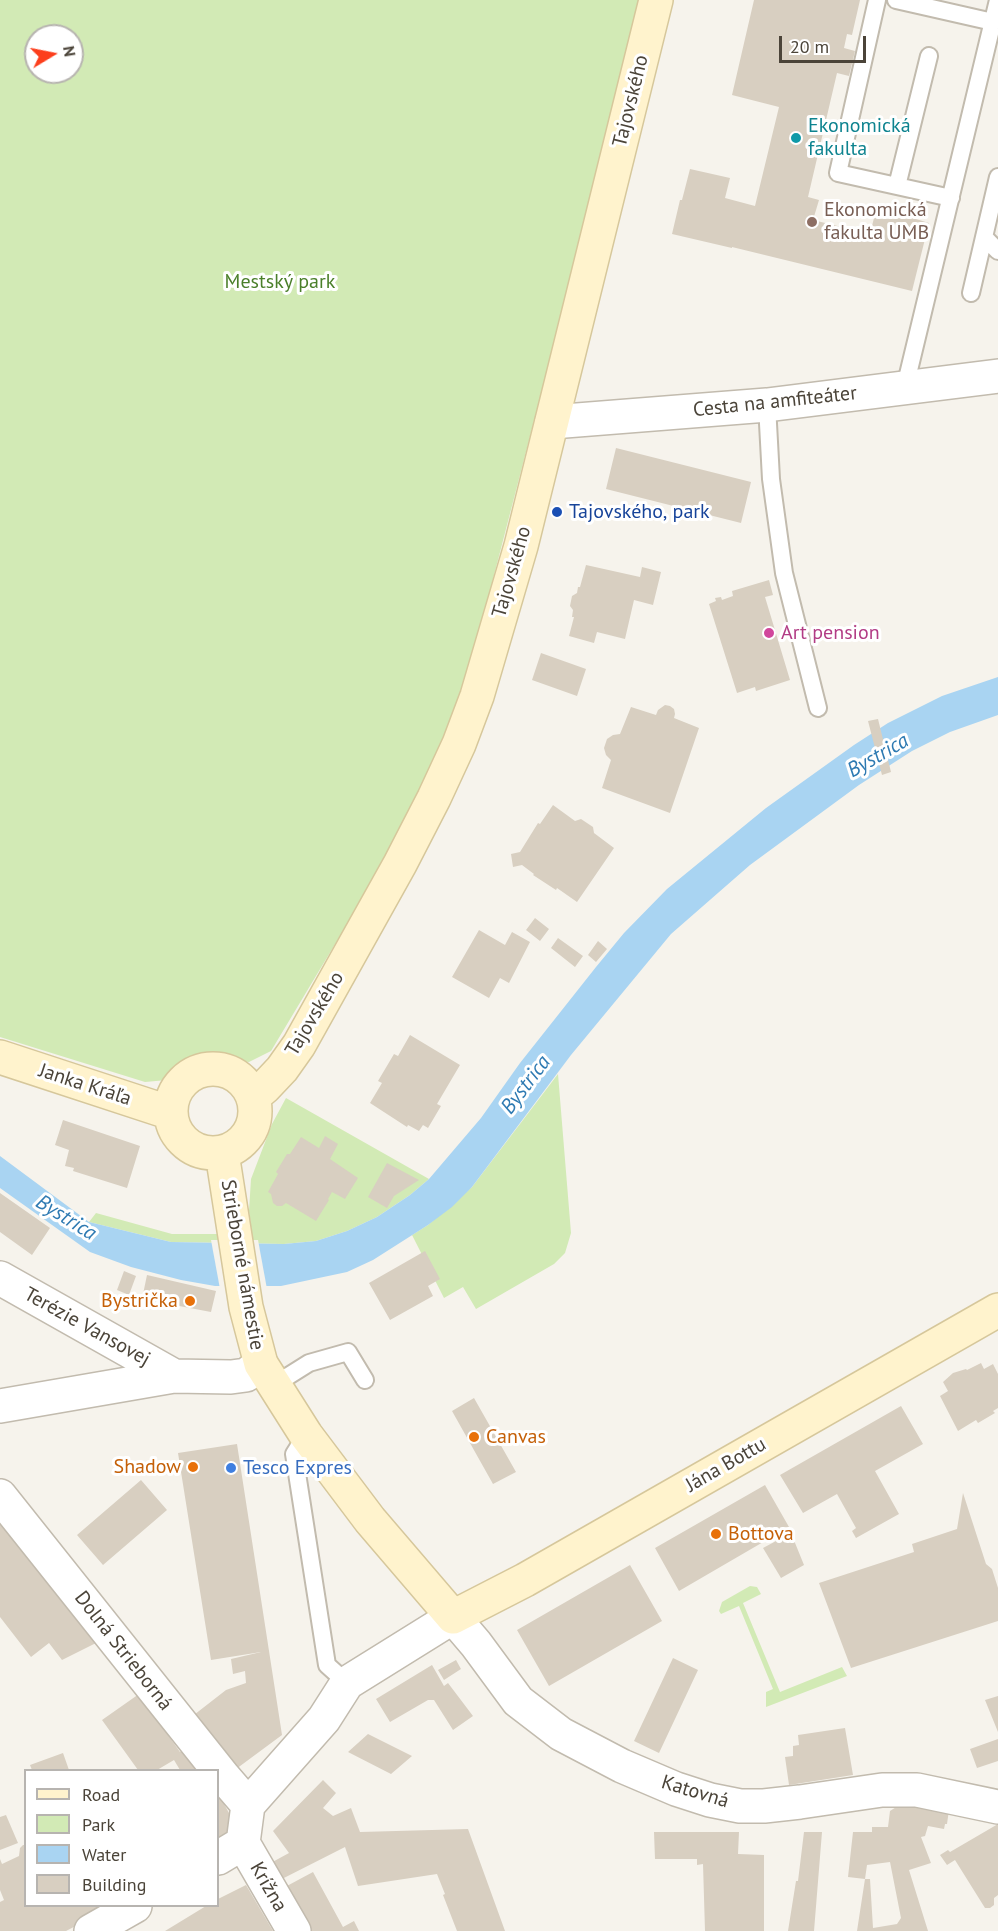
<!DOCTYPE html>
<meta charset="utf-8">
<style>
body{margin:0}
#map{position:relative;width:998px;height:1931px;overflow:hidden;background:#f6f3ec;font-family:"PT Sans",sans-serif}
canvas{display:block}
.legend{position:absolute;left:24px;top:1769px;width:195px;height:138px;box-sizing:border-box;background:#fff;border:2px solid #b7b4b0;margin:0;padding:8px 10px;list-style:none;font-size:18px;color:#4b4439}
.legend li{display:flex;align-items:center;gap:12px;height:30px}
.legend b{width:30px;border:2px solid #b7b4b0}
.north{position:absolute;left:24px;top:24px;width:60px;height:60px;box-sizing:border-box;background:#fff;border:2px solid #b7b4b0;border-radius:50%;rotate:80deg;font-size:16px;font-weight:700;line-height:24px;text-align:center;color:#4b4439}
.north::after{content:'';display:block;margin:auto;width:21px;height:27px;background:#fc3f1d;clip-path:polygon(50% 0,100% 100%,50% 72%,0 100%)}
.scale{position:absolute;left:779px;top:36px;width:87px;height:27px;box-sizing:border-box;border:3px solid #4b4439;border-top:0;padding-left:8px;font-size:18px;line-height:21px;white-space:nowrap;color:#4b4439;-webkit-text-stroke:4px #fff;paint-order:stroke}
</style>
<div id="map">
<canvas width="998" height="1931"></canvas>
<ul class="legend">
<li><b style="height:8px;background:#fff3cd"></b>Road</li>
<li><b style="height:16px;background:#d2eab5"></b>Park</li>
<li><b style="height:16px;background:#a9d4f2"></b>Water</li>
<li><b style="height:16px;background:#d8cfc1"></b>Building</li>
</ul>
<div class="north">N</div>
<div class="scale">20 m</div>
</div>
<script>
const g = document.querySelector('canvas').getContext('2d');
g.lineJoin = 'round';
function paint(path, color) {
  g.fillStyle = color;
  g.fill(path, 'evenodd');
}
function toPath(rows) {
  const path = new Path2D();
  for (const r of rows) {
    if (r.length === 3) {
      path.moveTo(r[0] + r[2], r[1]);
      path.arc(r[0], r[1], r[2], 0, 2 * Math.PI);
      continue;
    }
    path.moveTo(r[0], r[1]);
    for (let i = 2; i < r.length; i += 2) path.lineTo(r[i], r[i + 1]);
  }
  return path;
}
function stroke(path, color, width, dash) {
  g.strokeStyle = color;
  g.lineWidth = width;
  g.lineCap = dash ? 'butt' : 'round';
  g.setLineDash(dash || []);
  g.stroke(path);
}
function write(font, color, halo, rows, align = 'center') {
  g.font = font + ' "PT Sans",sans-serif';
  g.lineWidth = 6;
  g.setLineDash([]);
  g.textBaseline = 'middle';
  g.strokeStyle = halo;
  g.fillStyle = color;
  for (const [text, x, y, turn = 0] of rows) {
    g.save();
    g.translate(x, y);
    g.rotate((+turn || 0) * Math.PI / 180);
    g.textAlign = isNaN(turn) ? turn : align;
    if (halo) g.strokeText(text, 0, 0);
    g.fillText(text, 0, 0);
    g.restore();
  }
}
paint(toPath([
 [0,0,643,0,471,664,441,747,398,839,271,1051,249,1062,221,1059,199,1063,167,1080,145,1082,0,1037],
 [36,36,72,36,72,72,36,72],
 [558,1074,571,1233,565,1253,554,1264,476,1309,463,1287,444,1298,412,1235,428,1225,472,1187],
 [286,1098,429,1179,410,1195,377,1217,347,1231,316,1241,284,1244,171,1242,89,1222,96,1213,172,1234,252,1234,249,1211,251,1179,272,1124],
 [750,1586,757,1587,761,1594,743,1603,780,1692,842,1667,847,1676,766,1707,766,1692,773,1689,739,1606,721,1614,719,1611,722,1602]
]), '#d2eab5');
paint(toPath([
 [998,677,998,715,950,732,912,751,859,785,750,865,671,934,571,1055,472,1187,452,1207,428,1225,373,1260,347,1272,281,1286,215,1286,181,1280,131,1267,90,1252,0,1188,0,1156,89,1222,171,1242,284,1244,316,1241,347,1231,377,1217,410,1195,429,1179,481,1118,520,1063,596,967,624,933,667,889,766,808,854,745,888,723,942,696]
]), '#a9d4f2');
paint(toPath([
 [211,1240,258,1240,267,1289,220,1289]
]), '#f6f3ec');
paint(toPath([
 [754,0,860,0,852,35,847,34,844,48,855,51,849,76,837,73,808,197,819,200,813,220,870,234,876,210,892,214,893,212,929,223,912,291,732,247,732,248,672,234,680,200,682,200,690,169,730,178,725,198,755,206,779,107,732,95],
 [616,448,751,482,741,523,606,489],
 [586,565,640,577,642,567,661,572,653,605,634,600,625,639,597,632,594,643,569,636,574,617,572,617,573,610,570,606,572,596,577,593,578,587,580,587],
 [769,580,773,595,765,597,790,680,756,691,755,687,737,693,709,604,716,601,715,598,721,597,722,600,733,596,732,591],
 [541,653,586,669,577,696,532,680],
 [665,705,670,706,674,709,675,714,674,718,699,728,670,813,602,788,611,760,606,755,604,748,607,739,613,735,620,734,631,707,656,715,658,710],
 [878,719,891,772,882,775,868,721],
 [553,805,575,821,581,819,593,827,594,833,614,848,577,902,557,888,556,890,533,875,534,874,522,865,513,867,511,854,520,852,538,823,540,824],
 [535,918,549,929,540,941,526,930],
 [479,930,505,945,512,932,530,942,509,983,500,978,489,998,452,977],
 [558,938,583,956,575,967,551,948],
 [598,941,607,949,596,962,588,955],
 [410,1035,460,1065,437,1104,441,1106,428,1128,423,1125,419,1131,408,1125,407,1127,370,1103,382,1083,378,1081,394,1054,398,1056],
 [63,1120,140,1146,127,1188,73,1171,74,1168,65,1166,69,1150,55,1145],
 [325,1136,338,1144,330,1159,358,1178,345,1199,332,1192,328,1199,329,1200,316,1221,286,1203,282,1206,277,1206,273,1203,271,1194,268,1192,278,1174,276,1172,287,1154,290,1154,301,1137,319,1148],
 [387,1163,419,1180,394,1196,387,1208,368,1197],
 [0,1193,50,1228,32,1255,0,1232],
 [425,1251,440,1279,428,1286,433,1296,390,1320,369,1283],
 [124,1271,136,1276,129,1295,117,1290],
 [147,1275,216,1291,211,1312,142,1299],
 [981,1363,984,1369,993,1364,998,1374,998,1408,993,1411,995,1413,978,1423,976,1420,958,1431,940,1396,948,1391,943,1382,953,1373,966,1369,967,1370],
 [474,1398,516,1472,493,1484,452,1411],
 [901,1406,923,1444,875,1471,899,1514,856,1538,852,1531,856,1528,837,1494,803,1513,780,1475],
 [237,1444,282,1735,232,1772,190,1718,226,1690,246,1683,245,1671,233,1674,231,1659,261,1652,211,1660,178,1453],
 [141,1480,167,1510,103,1565,77,1535],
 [765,1485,789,1527,679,1591,655,1548],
 [963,1493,986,1564,992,1569,998,1588,998,1621,851,1668,819,1583,914,1552,912,1544,957,1529],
 [0,1517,98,1642,62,1660,49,1643,31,1657,0,1617],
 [791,1533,804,1565,781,1578,763,1548],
 [630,1565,662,1621,549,1686,517,1630],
 [673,1658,698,1670,659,1753,634,1741],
 [456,1660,461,1669,444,1680,438,1670],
 [432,1665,444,1686,448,1683,473,1716,453,1730,434,1700,428,1700,390,1722,376,1699],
 [139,1694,180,1752,187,1747,203,1770,180,1770,174,1760,157,1770,138,1770,102,1720],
 [998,1696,998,1732,985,1700],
 [845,1728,853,1775,789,1785,785,1757,793,1756,793,1746,799,1745,798,1735],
 [368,1734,412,1756,391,1774,348,1752],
 [998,1739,998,1761,977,1768,970,1749],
 [63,1753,69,1770,32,1770,30,1765],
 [323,1780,336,1793,323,1808,333,1816,351,1808,360,1832,468,1829,505,1931,457,1931,443,1895,445,1894,437,1874,358,1886,345,1847,276,1882,267,1865,289,1853,273,1831],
 [218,1793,240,1833,218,1848],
 [904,1802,949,1810,947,1824,945,1824,944,1829,928,1826,925,1836,921,1837,931,1863,909,1870,928,1931,857,1931,865,1879,870,1879,873,1928,897,1924,901,1918,890,1862,867,1865,865,1879,848,1877,853,1832,872,1832,872,1827,888,1827,890,1811],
 [6,1815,18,1843,0,1850,0,1817],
 [998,1824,998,1895,994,1898,994,1905,990,1908,985,1908,955,1860,947,1865,940,1855,948,1850,950,1852],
 [654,1832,739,1832,738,1854,764,1855,764,1931,705,1931,703,1864,697,1865,697,1859,655,1859],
 [804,1832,822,1832,814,1931,788,1931,796,1881,798,1881],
 [23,1845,26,1845,26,1906,114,1906,66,1931,0,1931,0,1902,4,1900,0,1890,0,1859,2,1864,19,1856,20,1848],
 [313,1872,343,1927,354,1921,359,1931,309,1931,285,1887],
 [246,1885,273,1931,165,1931,206,1906,218,1906,218,1899]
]), '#d8cfc1');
const lane = toPath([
 [877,0,838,173,951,198],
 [896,0,993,22],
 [897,186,929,56],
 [984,237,998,251],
 [971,293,998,177],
 [905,387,998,0],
 [767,405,771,479,784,573,818,708],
 [274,1385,309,1363,348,1352,365,1380],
 [306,1435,294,1454,327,1665,347,1683]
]);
const street = toPath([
 [552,422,767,405,998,376],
 [0,1278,174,1376],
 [0,1406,174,1376,231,1377,246,1375,261,1364],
 [0,1496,223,1776,248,1805],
 [243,1843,248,1805,324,1719,347,1683,453,1617,476,1644,518,1701,561,1734,622,1766,676,1789,710,1800,740,1806,764,1806,800,1802,882,1790,917,1790,998,1807],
 [243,1843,294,1931],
 [218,1858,243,1843],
 [91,1931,135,1906]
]);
const secondary = toPath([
 [0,1057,171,1113],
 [213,1111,42],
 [253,1097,265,1087,282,1069,299,1045,400,864,434,798,459,744,477,696,521,546,656,0],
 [222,1153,246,1307,261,1364,306,1435,370,1520,453,1617,525,1580,998,1310]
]);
stroke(lane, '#c2bbae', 20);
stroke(street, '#c2bbae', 36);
stroke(secondary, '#d6c79b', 36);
stroke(lane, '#fff', 16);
stroke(street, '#fff', 33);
stroke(secondary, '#fff3cd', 33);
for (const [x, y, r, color] of [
 [796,138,6,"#0f9aa8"],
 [812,222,6,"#8d6e63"],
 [557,512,6,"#1a4fb4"],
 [769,633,6,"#d1479c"],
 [190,1301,6,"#e8710a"],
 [474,1437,6,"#e8710a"],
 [193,1467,6,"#e8710a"],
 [231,1468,6,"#3f7fe0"],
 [716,1534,6,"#e8710a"]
]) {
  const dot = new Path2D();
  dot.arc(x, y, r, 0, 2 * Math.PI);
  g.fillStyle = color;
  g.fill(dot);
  stroke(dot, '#fff', 2);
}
write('20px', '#4b4439', '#fff', [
 ["Tajovského",631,101,-76],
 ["Cesta na amfiteáter",775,402,-6],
 ["Tajovského",512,572,-74],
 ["Tajovského",315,1014,-59],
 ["Janka Kráľa",85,1085,18],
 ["Strieborné námestie",242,1265,80],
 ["Terézie Vansovej",87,1327,29],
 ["Jána Bottu",726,1465,-30],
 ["Dolná Strieborná",123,1651,52],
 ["Katovná",695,1792,17],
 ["Krížna",268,1887,60]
]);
write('20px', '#0d838f', '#fff', [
 ["Ekonomická",808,126],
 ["fakulta",808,149]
], 'left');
write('20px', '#785e54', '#fff', [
 ["Ekonomická",824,210],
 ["fakulta UMB",824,233]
], 'left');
write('20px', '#4a7f2a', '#fff', [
 ["Mestský park",280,282]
]);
write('20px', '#164399', '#fff', [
 ["Tajovského, park",569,512]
], 'left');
write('20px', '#b23c85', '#fff', [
 ["Art pension",781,633]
], 'left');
write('20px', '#c56008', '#fff', [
 ["Bystrička",178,1301],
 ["Canvas",486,1437,"left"],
 ["Shadow",181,1467],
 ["Bottova",728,1534,"left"]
], 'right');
write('20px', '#366cbe', '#fff', [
 ["Tesco Expres",243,1468]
], 'left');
write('italic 21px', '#2e7ab2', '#fff', [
 ["Bystrica",878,756,-30],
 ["Bystrica",526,1085,-53],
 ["Bystrica",66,1218,32]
]);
</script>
